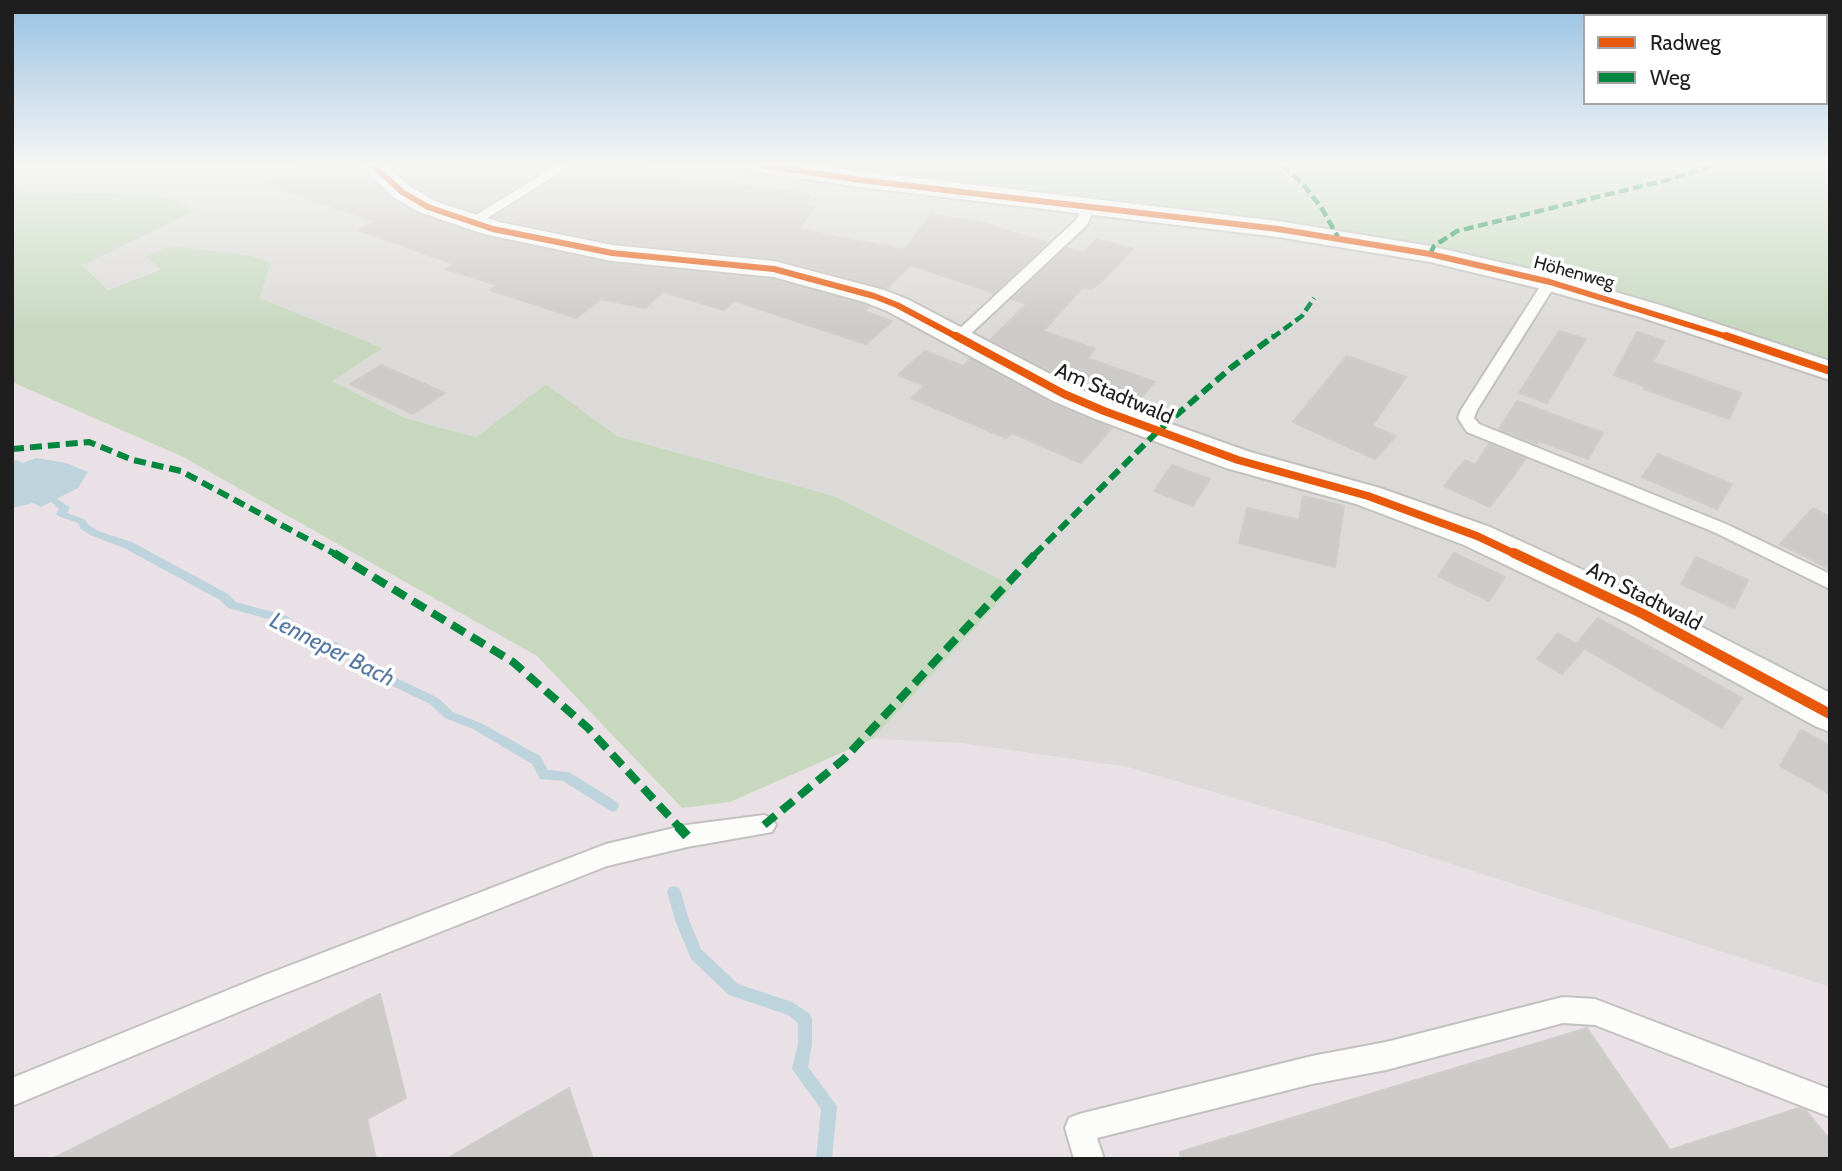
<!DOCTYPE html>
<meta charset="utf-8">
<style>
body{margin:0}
#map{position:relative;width:1842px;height:1171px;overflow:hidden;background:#ecebe7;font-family:Cabin,sans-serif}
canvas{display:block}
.frame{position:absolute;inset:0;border:14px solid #1e1e1e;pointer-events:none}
.legend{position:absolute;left:1583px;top:14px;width:245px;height:91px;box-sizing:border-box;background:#fff;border:2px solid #a5a5a5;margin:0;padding:9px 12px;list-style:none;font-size:21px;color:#1e1e1e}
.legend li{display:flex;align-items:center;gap:14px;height:35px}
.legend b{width:35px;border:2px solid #a5a5a5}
</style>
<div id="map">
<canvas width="1842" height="1171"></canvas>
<div class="frame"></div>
<ul class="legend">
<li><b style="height:9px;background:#e8590c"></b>Radweg</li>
<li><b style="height:9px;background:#00873e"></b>Weg</li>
</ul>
</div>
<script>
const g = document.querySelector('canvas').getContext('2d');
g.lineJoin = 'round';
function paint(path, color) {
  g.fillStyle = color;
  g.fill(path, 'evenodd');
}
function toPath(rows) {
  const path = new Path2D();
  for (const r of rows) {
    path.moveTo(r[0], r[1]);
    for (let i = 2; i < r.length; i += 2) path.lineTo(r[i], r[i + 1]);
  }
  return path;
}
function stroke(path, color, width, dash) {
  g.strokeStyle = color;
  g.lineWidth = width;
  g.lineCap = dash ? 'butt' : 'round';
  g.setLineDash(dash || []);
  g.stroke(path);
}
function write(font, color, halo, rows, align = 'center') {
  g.font = font + ' Cabin,sans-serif';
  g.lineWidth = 7;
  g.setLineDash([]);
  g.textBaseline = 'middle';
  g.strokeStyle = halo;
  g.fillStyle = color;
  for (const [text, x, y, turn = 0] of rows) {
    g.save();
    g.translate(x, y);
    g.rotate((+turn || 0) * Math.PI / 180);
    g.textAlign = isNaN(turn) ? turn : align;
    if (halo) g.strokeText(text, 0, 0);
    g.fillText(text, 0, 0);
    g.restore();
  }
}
paint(toPath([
 [12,165,761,165,1430,254,1830,371,1830,987,1377,840,1127,767,958,743,873,739,1012,586,834,496,617,436,546,384,476,437,405,418,331,381,383,348,260,298,271,264,249,255,172,246,147,258,162,268,108,290,83,264,195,210,155,194,12,191]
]), '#dbdad8');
paint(toPath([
 [12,382,183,457,537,656,682,808,730,802,873,739,958,743,1127,767,1377,840,1830,987,1830,1159,12,1159]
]), '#e9e1e5');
paint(toPath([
 [761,165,1830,165,1830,371,1462,260],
 [12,191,155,194,196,210,83,265,108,290,161,269,146,257,172,246,249,255,271,263,260,298,383,348,332,381,405,418,476,437,546,384,617,436,834,496,1013,586,873,739,730,802,682,808,537,656,183,457,12,382]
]), '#c7d8bf');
paint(toPath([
 [36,458,66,463,88,472,78,488,41,507,33,503,12,508,12,462,16,460,23,463]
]), '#bed4dc');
paint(toPath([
 [54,497,68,506,70,508,67,513,84,519,89,525,98,531,132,542,228,594,236,602,287,616,314,639,336,642,376,668,438,698,453,712,481,723,540,756,548,770,569,772,617,802,619,806,617,810,613,812,609,810,563,781,540,779,532,764,473,729,445,718,430,704,368,674,330,649,307,646,279,622,228,608,220,600,124,548,90,535,81,529,78,523,58,516,56,514,59,509,49,500,54,497],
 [674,886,679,888,681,892,689,920,701,949,738,984,792,1002,810,1014,812,1019,812,1044,808,1067,834,1102,837,1107,832,1159,816,1159,821,1109,792,1069,798,1044,798,1023,788,1015,729,995,691,959,675,920,667,892,669,888,674,886]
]), '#bed4dc');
const building = toPath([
 [301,165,358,165,391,199,418,214,483,236,612,264,774,280,863,304,869,307,864,311,892,321,866,344,735,301,724,310,663,292,645,308,601,299,576,318,490,290,497,285,446,269,454,264,358,230,374,221,274,187,277,186,265,182,301,165],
 [391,165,552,165,476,212,438,200,413,185,391,165],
 [575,165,633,165,704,184,707,181,810,195,803,205,815,206,798,229,905,250,931,214,982,223,1048,243,994,293,911,265,887,288,775,258,612,242,493,217,575,165],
 [1097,239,1133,249,1099,284,1091,289,1083,287,1043,331,1095,349,1087,358,1155,382,1132,407,1076,385,990,340,1027,304,1012,299,1066,248,1083,253,1097,239],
 [1559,331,1586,339,1547,403,1519,393,1559,331],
 [1637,332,1664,341,1653,362,1741,393,1729,419,1644,389,1646,387,1614,375,1637,332],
 [925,351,963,366,970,359,1052,403,1112,428,1081,463,1012,433,1006,438,911,398,925,386,898,375,925,351],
 [1347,356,1406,377,1372,426,1396,436,1375,459,1293,422,1347,356],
 [381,365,445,393,413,414,350,384,381,365],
 [1517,401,1603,433,1588,459,1539,441,1537,444,1499,429,1517,401],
 [1489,444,1526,459,1490,507,1444,486,1465,460,1475,465,1489,444],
 [1658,454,1732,484,1717,509,1642,477,1658,454],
 [1172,465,1210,479,1193,506,1154,491,1172,465],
 [1303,496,1344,506,1335,567,1239,543,1247,508,1299,520,1303,496],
 [1813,508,1830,517,1830,569,1780,544,1813,508],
 [1454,553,1505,577,1489,601,1438,576,1454,553],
 [1696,557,1748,580,1734,608,1681,584,1696,557],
 [1598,618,1742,698,1722,728,1578,645,1584,649,1562,674,1537,659,1558,633,1576,644,1598,618],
 [1801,730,1830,746,1830,794,1780,766,1801,730],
 [380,994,406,1098,367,1119,376,1159,52,1159,380,994],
 [1587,1028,1670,1150,1799,1108,1806,1111,1830,1140,1830,1159,1181,1159,1180,1152,1587,1028],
 [569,1088,593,1159,446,1159,569,1088]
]);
paint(building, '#cdcbc8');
stroke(building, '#cfcdc9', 2);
const service = toPath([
 [557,165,572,165,476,225,466,225,465,222,557,165],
 [1089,203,1095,207,1087,225,964,340,954,340,952,337,954,334,1076,220,1085,204,1089,203],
 [1550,278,1557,282,1477,410,1474,418,1479,424,1726,524,1830,574,1830,589,1714,532,1467,432,1458,418,1461,410,1543,282,1550,278],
 [764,815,772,818,776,825,772,832,687,847,607,866,265,1001,12,1106,12,1078,265,975,606,844,687,825,764,815],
 [1563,997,1595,999,1830,1089,1830,1117,1595,1025,1563,1023,1386,1070,1312,1084,1097,1138,1104,1159,1074,1159,1065,1128,1069,1118,1079,1114,1312,1056,1386,1042,1563,997]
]);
const minor = toPath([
 [361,165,387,165,411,187,437,202,499,222,612,245,774,261,884,290,907,299,1075,387,1115,404,1250,452,1380,488,1490,527,1657,604,1830,693,1830,732,1815,726,1629,624,1464,545,1356,504,1226,468,1093,418,1053,401,887,311,864,302,774,277,612,261,484,234,419,212,393,197,361,165],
 [749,165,809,165,1278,221,1430,246,1560,276,1660,305,1830,361,1830,380,1640,317,1542,289,1430,262,1278,237,860,187,761,172,753,170,749,165]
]);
stroke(service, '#c2c1bf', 4);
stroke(minor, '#c2c1bf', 4);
paint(service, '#fcfcfb');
paint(minor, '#fcfcfb');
stroke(toPath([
 [1282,165,1302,183,1321,207,1338,237],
 [1430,254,1434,246,1457,231,1667,180,1715,165],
 [1272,338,1302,316,1314,298]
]), '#00873e', 4.5, [10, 4.5]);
stroke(toPath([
 [12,449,89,442,133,460,181,471,337,555],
 [1034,555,1157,432,1232,367,1274,336]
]), '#00873e', 6, [12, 6]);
stroke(toPath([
 [334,553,513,662,588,728,680,828],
 [764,825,844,759,1036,553]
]), '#00873e', 8, [15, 8]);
stroke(toPath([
 [678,826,687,836]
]), '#00873e', 10, [19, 10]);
stroke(toPath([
 [373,165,402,192,428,207,493,229,612,253,774,269,874,296,897,305,959,338],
 [761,165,860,180,1278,229,1430,254,1550,282,1731,338]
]), '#e8590c', 6);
stroke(toPath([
 [956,336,1064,394,1104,411,1238,460,1368,496,1477,536,1517,555],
 [1726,336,1830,371]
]), '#e8590c', 8);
stroke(toPath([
 [1514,553,1643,614,1830,714]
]), '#e8590c', 10);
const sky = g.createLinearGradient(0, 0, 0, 329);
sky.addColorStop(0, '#97c1e3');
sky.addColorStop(0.5, '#f6f6f4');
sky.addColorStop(1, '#f6f6f400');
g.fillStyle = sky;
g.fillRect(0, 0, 1842, 329);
write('18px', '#1e1e1e', '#fff', [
 ["Höhenweg",1574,273,15]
]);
write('21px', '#1e1e1e', '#fff', [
 ["Am Stadtwald",1114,394,23],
 ["Am Stadtwald",1644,597,27]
]);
write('italic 23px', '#5578a3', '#fff', [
 ["Lenneper Bach",332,650,27]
]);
</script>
